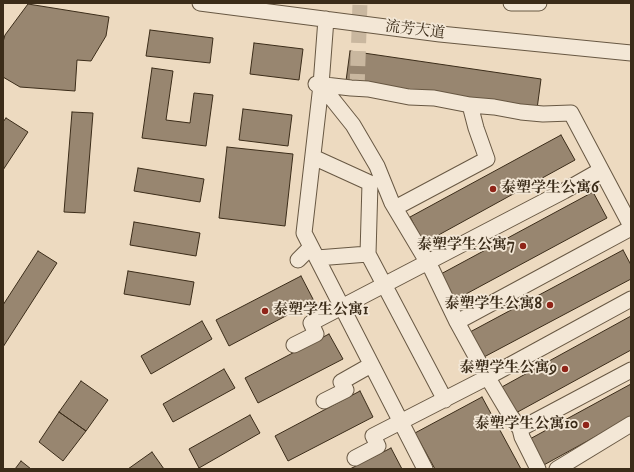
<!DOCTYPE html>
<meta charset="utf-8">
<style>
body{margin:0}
#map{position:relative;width:634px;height:472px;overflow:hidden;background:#eddac0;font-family:"IM FELL DW Pica",serif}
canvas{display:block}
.frame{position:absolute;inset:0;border:4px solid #3b2c19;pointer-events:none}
</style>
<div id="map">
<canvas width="634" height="472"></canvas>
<div class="frame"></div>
</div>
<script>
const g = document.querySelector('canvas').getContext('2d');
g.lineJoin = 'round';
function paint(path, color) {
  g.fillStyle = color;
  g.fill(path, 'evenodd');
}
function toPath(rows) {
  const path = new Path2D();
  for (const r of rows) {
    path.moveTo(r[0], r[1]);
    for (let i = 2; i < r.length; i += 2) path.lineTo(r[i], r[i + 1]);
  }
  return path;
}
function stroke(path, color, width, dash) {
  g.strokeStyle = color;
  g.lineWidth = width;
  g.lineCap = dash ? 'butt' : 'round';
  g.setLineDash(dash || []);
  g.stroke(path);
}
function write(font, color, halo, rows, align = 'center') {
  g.font = font + ' "IM FELL DW Pica","Noto Serif SC",serif';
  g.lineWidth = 3.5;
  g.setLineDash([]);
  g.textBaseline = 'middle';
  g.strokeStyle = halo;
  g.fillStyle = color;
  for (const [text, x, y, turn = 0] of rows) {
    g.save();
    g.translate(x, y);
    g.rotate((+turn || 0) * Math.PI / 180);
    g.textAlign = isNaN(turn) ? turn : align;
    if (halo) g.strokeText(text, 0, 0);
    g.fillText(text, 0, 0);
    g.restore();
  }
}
const building = toPath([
 [28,4,109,17,106,36,91,61,77,60,75,91,20,87,3,77,3,42,5,35,28,4],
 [150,30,213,38,210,63,146,56,150,30],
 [254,43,303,49,299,80,250,74,254,43],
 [350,51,541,79,537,109,346,81,350,51],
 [152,68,173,71,166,120,190,123,194,93,213,95,206,146,142,138,152,68],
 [243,109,292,115,288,146,239,140,243,109],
 [72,112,93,113,85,213,64,212,72,112],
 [6,118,28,132,3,170,3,122,6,118],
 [561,135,575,160,424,243,410,217,561,135],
 [227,147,293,154,285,226,219,218,227,147],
 [138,168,204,179,200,202,134,191,138,168],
 [593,192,607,218,453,301,439,275,593,192],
 [134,222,200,233,196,256,130,245,134,222],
 [623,250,631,265,631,279,484,357,470,332,623,250],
 [38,251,57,263,3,347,3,305,38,251],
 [128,271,194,282,190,305,124,294,128,271],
 [301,276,314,301,229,346,216,320,301,276],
 [631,316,631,350,514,414,500,388,631,316],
 [202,321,212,339,151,374,141,356,202,321],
 [329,334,343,359,258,403,245,378,329,334],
 [224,369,235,388,173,422,163,404,224,369],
 [81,381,108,400,86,431,59,412,81,381],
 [631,384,631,417,542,466,528,440,631,384],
 [360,391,373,417,288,461,275,436,360,391],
 [482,397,521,469,435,469,415,433,482,397],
 [59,412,86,431,63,461,39,442,59,412],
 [250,415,260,433,199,468,189,449,250,415],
 [391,448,402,469,350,469,391,448],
 [152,452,164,469,128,469,152,452],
 [21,461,31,469,15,469,21,461]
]);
paint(building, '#988670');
stroke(building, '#3b2c19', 1);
stroke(toPath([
 [357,89,360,3]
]), '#c9b79f', 15, [15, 8]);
const minor = toPath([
 [200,3,440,34,631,53],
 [511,3,539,3],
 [326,19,321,85,304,233,425,469],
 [316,84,351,88,368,89,409,97,434,98,470,105,494,107,521,112,543,114,571,113,631,226],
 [321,85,353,125,377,166,392,203,432,270,457,322,485,373,510,415,520,429,522,437,538,469],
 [313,157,370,183,368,254,445,400],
 [395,208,487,159,476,128,470,105],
 [317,258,368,254],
 [298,260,311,247],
 [457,322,631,228],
 [294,345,316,334,311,323,564,191,601,170],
 [324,401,346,390,341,382,371,365],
 [520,429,631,370],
 [355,458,378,446,373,436,488,377,631,299],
 [557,469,631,424]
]);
stroke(minor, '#685843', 17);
stroke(minor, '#f3e7d6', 15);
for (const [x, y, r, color] of [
 [493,189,4,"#8f2418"],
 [523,246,4,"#8f2418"],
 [550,305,4,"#8f2418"],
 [265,311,4,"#8f2418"],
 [565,369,4,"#8f2418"],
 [586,425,4,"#8f2418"]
]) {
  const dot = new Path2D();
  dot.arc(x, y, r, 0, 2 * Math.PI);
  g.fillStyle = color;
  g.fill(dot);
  stroke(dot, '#f3e7d6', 1.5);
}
write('15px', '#3b2c19', '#f3e7d6', [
 ["流芳大道",415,31,7]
]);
write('bold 15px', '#3b2c19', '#f3e7d6', [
 ["泰塑学生公寓6",501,189,"left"],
 ["泰塑学生公寓7",515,246],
 ["泰塑学生公寓8",542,305],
 ["泰塑学生公寓1",273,311,"left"],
 ["泰塑学生公寓9",557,369],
 ["泰塑学生公寓10",578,425]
], 'right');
</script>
